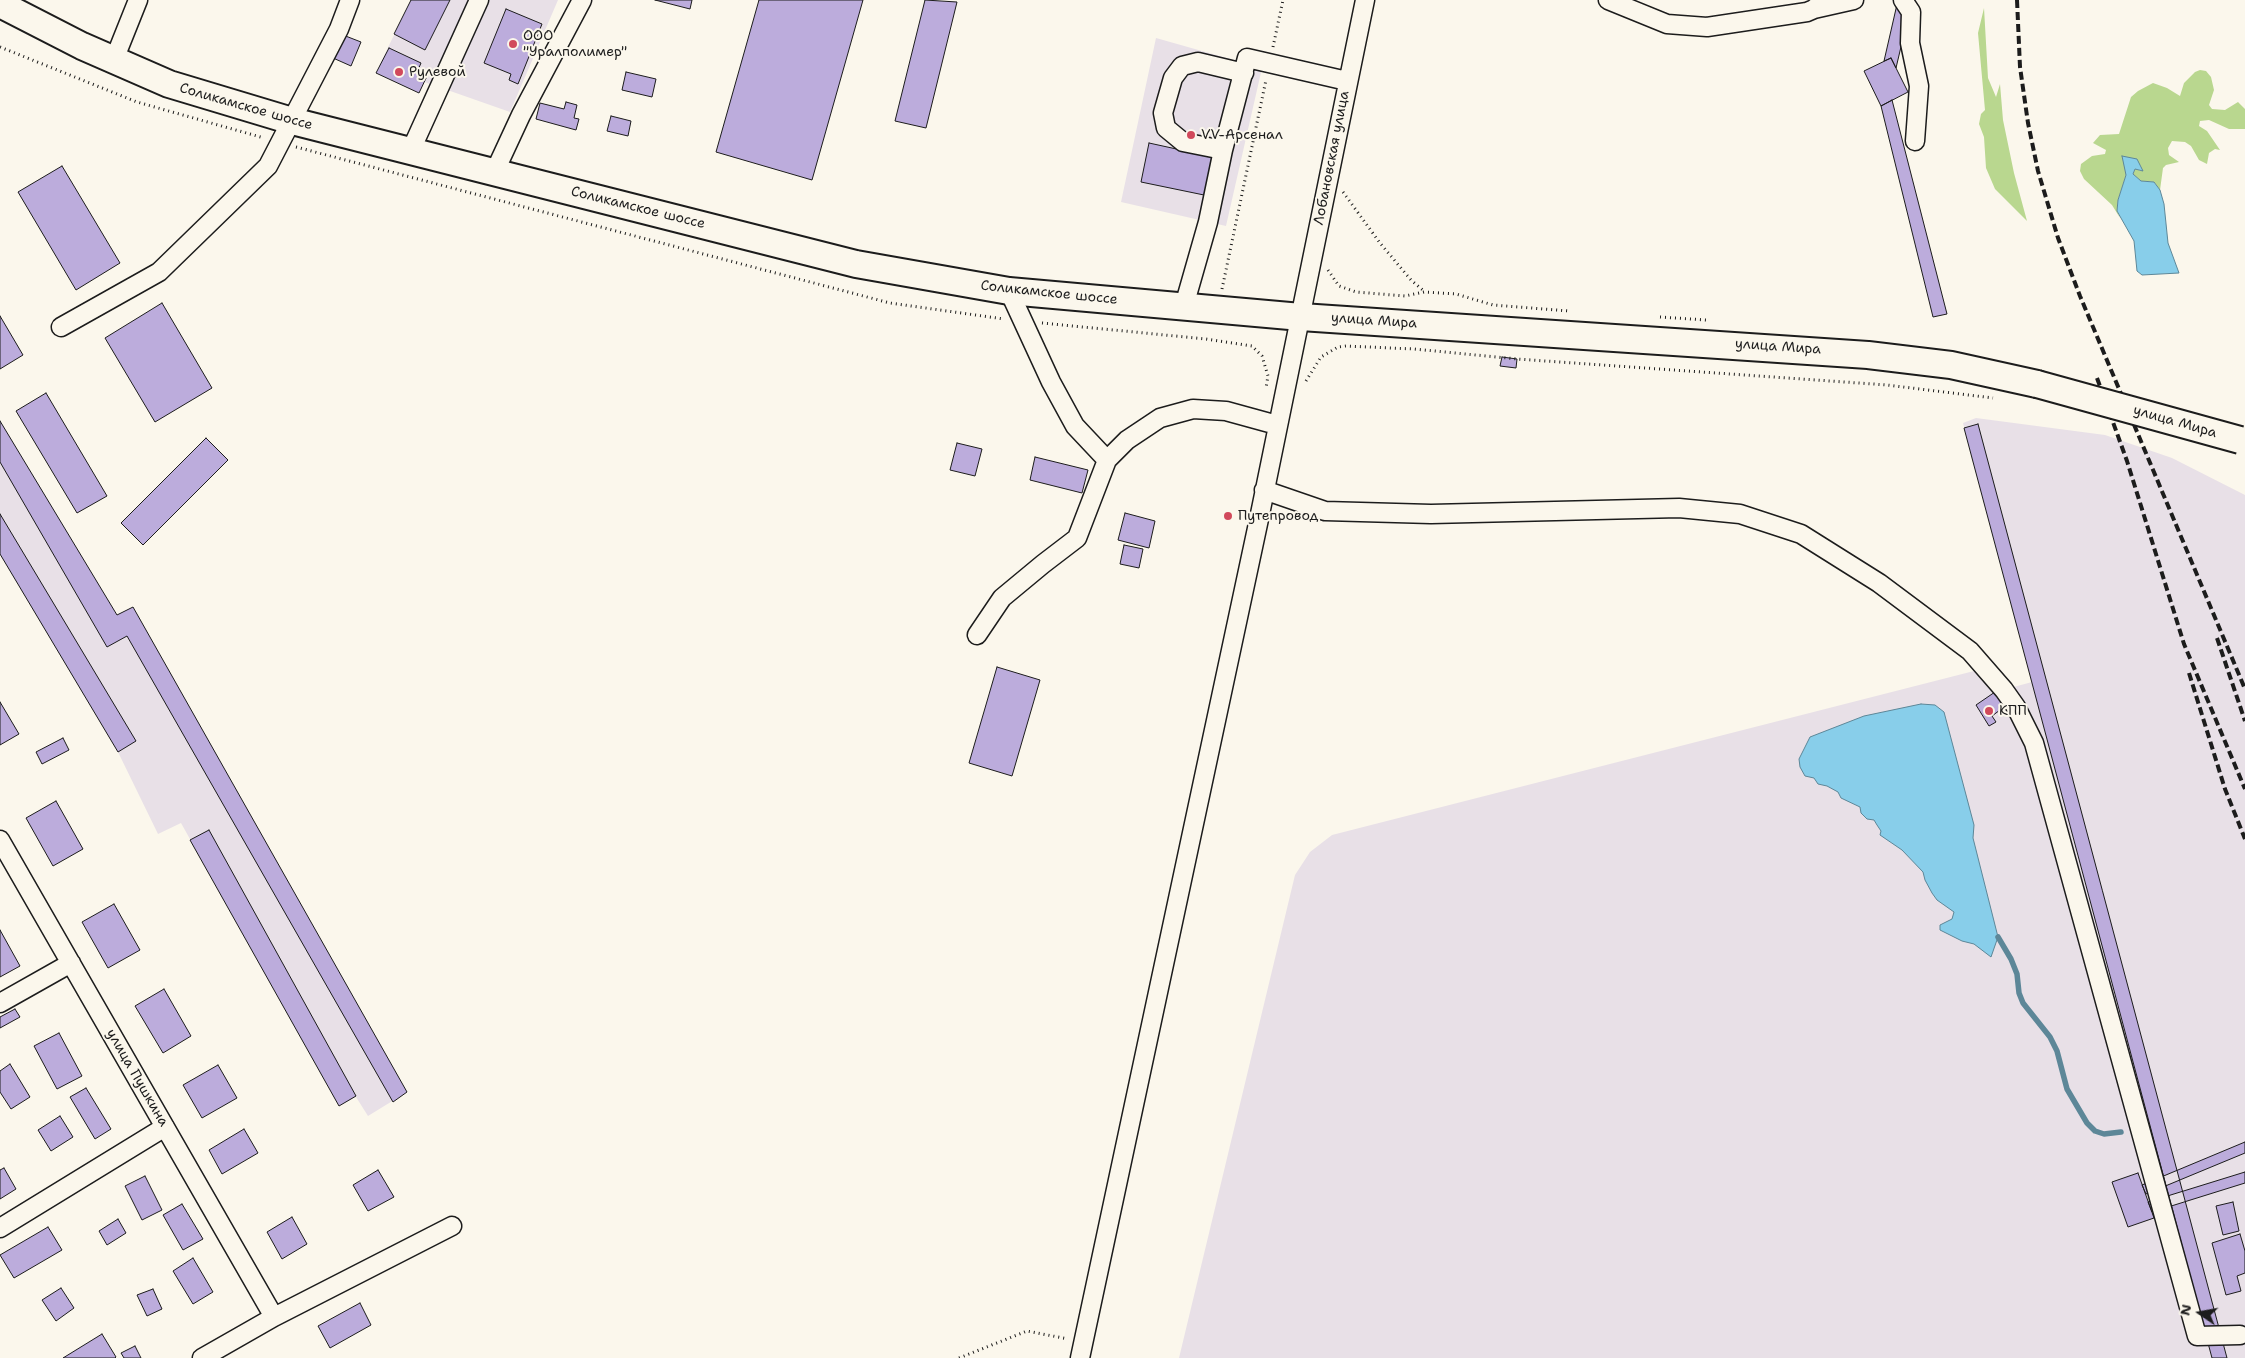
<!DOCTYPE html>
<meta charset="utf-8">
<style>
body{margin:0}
#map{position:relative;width:2245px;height:1358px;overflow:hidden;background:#fbf7ec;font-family:"Shantell Sans",sans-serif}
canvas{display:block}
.north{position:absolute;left:2175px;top:1288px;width:50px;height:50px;-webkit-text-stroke:4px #fbf7ec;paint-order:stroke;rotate:282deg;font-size:14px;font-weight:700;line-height:20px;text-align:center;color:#1c1c1c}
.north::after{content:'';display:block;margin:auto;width:18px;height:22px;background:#1c1c1c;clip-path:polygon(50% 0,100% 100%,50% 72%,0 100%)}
</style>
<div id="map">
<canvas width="2245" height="1358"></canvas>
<div class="north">N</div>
</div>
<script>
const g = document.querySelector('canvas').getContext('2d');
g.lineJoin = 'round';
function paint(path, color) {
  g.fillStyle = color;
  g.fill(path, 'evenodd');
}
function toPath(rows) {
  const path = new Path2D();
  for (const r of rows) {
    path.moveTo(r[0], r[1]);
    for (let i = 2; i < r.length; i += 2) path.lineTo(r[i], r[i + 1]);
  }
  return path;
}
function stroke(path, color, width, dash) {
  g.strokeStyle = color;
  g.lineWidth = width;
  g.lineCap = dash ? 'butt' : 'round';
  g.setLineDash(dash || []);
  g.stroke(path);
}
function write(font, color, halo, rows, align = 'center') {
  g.font = font + ' "Shantell Sans",sans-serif';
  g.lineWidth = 4;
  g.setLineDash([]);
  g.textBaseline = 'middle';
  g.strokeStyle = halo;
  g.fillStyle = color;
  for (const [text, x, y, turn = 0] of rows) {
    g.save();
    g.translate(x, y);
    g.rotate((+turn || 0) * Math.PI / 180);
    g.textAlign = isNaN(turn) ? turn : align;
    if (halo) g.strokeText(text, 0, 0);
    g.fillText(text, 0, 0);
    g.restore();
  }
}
paint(toPath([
 [411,0,558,0,510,112,379,66],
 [1156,38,1262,68,1226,226,1121,202],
 [1976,418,2105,435,2172,458,2245,495,2245,1358,1179,1358,1295,875,1310,852,1332,835,1974,671,1995,692,2032,682,1963,423],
 [0,421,116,615,133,607,407,1092,368,1116,356,1097,339,1106,181,823,158,834,118,752,0,554]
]), '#e8e0e7');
paint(toPath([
 [1984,8,1988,78,1996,97,2000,84,2003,120,2014,173,2027,221,1995,189,1986,168,1984,137,1979,124,1981,114,1985,110,1978,33],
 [2200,70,2206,71,2211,77,2214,90,2209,105,2212,109,2225,110,2238,102,2245,109,2245,129,2229,129,2209,120,2200,121,2199,126,2207,131,2220,150,2215,149,2209,153,2207,164,2199,160,2191,146,2185,142,2172,141,2168,148,2169,155,2179,162,2166,165,2163,168,2160,190,2154,182,2141,181,2133,174,2135,169,2142,171,2140,165,2126,175,2118,200,2117,211,2120,218,2112,205,2084,179,2080,171,2081,164,2092,156,2105,154,2106,150,2093,143,2100,135,2119,134,2131,97,2138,91,2153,83,2167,88,2180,96,2184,83,2195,72]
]), '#b9d78f');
const water = toPath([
 [2122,156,2137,159,2143,171,2135,169,2133,174,2141,181,2154,182,2160,190,2164,204,2168,243,2179,273,2142,275,2137,271,2134,241,2117,211,2118,200,2126,175,2122,156],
 [1921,704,1935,705,1944,712,1974,825,1973,838,1998,937,1991,957,1974,944,1962,941,1940,930,1940,925,1952,919,1954,912,1937,900,1932,893,1925,880,1923,872,1902,850,1880,835,1881,831,1877,825,1874,820,1867,819,1861,813,1860,807,1841,798,1838,792,1827,786,1818,784,1814,778,1805,776,1800,767,1799,759,1810,737,1864,716,1921,704]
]);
paint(water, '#88ceea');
stroke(water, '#5d8798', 1);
stroke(toPath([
 [1998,937,2011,959,2017,974,2019,993,2023,1003,2050,1037,2057,1051,2067,1089,2087,1123,2095,1131,2104,1134,2121,1132]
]), '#5d8798', 5.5);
const building = toPath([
 [411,0,450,0,425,50,394,34,411,0],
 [655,0,692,0,690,9,655,0],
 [759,0,863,0,812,180,716,152,759,0],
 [925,0,957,2,926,128,895,121,925,0],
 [1898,0,1912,0,1896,68,1891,58,1884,61,1898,0],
 [506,9,542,24,518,84,509,80,511,74,484,63,506,9],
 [343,35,361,42,351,66,333,58,343,35],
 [389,48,421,63,418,70,428,74,419,93,376,73,389,48],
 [1891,58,1908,92,1881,106,1864,71,1891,58],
 [626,72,656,79,652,97,622,90,626,72],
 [1892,100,1947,314,1933,317,1881,106,1892,100],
 [566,102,577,105,574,118,579,119,576,130,536,119,540,103,564,109,566,102],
 [611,116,631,121,628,136,607,131,611,116],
 [1149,143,1213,157,1204,195,1141,182,1149,143],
 [62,166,120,263,76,290,18,192,62,166],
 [162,303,212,388,155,422,105,338,162,303],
 [0,316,23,355,0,369,0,316],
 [1502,357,1517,359,1516,368,1500,366,1502,357],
 [46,393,107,496,77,513,16,411,46,393],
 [0,421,117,615,133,607,407,1092,393,1102,127,636,107,647,0,462,0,421],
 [1978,424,2227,1358,2212,1358,1964,428,1978,424],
 [206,438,228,460,143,545,121,523,206,438],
 [957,443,982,449,975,476,950,470,957,443],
 [1035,457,1088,470,1082,493,1030,480,1035,457],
 [1125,513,1155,521,1149,548,1118,540,1125,513],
 [0,514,136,741,118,752,0,554,0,514],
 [1124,545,1143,549,1139,568,1120,564,1124,545],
 [997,667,1040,680,1012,776,969,763,997,667],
 [1995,692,2004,707,1992,716,1996,722,1989,726,1976,705,1995,692],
 [0,702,19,734,0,745,0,702],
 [63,738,69,750,42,764,36,752,63,738],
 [56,801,83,849,53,866,26,818,56,801],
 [209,830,356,1096,339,1106,190,840,209,830],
 [114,904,140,950,108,968,82,922,114,904],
 [0,930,20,966,0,977,0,930],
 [164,989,191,1036,163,1053,135,1006,164,989],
 [15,1009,20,1017,0,1028,0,1017,15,1009],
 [59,1033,82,1076,57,1089,34,1046,59,1033],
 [10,1064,30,1097,11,1109,0,1092,0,1071,10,1064],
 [218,1065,237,1098,202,1118,183,1085,218,1065],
 [86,1088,111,1129,95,1139,70,1097,86,1088],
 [60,1116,73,1137,51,1151,38,1130,60,1116],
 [244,1129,258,1153,222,1174,209,1150,244,1129],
 [2245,1142,2245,1153,2146,1194,2142,1185,2245,1142],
 [4,1168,16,1189,0,1199,0,1170,4,1168],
 [378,1170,394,1197,368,1211,353,1185,378,1170],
 [2245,1172,2245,1183,2152,1212,2148,1202,2245,1172],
 [2138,1173,2154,1218,2128,1227,2112,1182,2138,1173],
 [145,1176,162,1210,142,1220,125,1186,145,1176],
 [2233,1202,2239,1231,2223,1235,2216,1206,2233,1202],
 [182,1204,203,1239,183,1250,163,1215,182,1204],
 [292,1217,307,1244,282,1259,267,1232,292,1217],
 [118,1219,126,1233,107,1245,99,1231,118,1219],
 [48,1227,62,1250,14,1278,0,1255,48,1227],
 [2240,1234,2245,1251,2245,1273,2237,1276,2241,1291,2226,1295,2212,1243,2240,1234],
 [193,1258,213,1292,193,1304,173,1271,193,1258],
 [61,1288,74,1308,56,1321,42,1300,61,1288],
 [153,1289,162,1309,147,1316,137,1295,153,1289],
 [360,1303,371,1325,330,1348,318,1326,360,1303],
 [102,1334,116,1357,115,1358,63,1358,102,1334],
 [135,1346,141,1358,124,1358,121,1353,135,1346]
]);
paint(building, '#bcacdc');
stroke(building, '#1c1c1c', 1);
const minor = toPath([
 [1608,0,1667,24,1707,27,1807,12,1814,9,1824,0],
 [1903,0,1911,12,1910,43,1919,86,1915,141],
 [1814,9,1854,0],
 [114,60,138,0],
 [411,150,479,0],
 [1223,150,1183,142,1166,128,1163,113,1173,78,1182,66,1198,62,1244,73],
 [495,171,521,115,582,0],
 [1009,291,1051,382,1075,426,1107,460],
 [1184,306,1208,222,1223,150,1247,58,1347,81],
 [61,327,159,272,268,166,339,29,350,0],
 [1264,490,1325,511,1431,514,1679,508,1740,514,1801,534,1879,583,1970,651,2004,690,2016,707,2034,743,2197,1336,2240,1335],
 [977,635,1002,598,1043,564,1077,538,1107,460,1127,440,1160,418,1193,409,1226,411,1277,425],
 [0,840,274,1317],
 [0,1003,71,963],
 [0,1228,165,1127],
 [202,1358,274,1317,452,1226],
 [1080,1358,1259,519,1365,0]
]);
const highway = toPath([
 [0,4,82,46,169,84,292,121,856,264,1009,291,1301,317,1868,355,1951,365,2037,384]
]);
stroke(minor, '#1c1c1c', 21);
stroke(highway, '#1c1c1c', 30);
stroke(toPath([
 [0,47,137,102,264,138],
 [1273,47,1283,0],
 [296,147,890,303,1004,319],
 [1343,192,1380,243,1411,280,1424,291],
 [1328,270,1339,286,1356,292,1405,296,1424,292,1456,294,1493,305,1569,311],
 [1222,289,1266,80],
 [1660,317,1706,320],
 [1042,323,1206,339,1252,346,1262,356,1268,376,1266,388],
 [1306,381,1321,357,1338,347,1346,346,1414,349,1517,359,1887,385,1993,398],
 [959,1358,1027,1331,1068,1339]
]), '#1c1c1c', 3, [1, 4]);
stroke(minor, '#fbf7ec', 18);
stroke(highway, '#fbf7ec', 26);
stroke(toPath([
 [2017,0,2020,67,2028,123,2038,171,2058,238,2080,296,2245,689],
 [2097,378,2127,461,2184,644,2245,789],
 [2217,638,2245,721],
 [2189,673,2225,789,2245,839]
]), '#1c1c1c', 4, [8, 4]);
const highwayBridge = toPath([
 [2037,384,2240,440]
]);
stroke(highwayBridge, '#1c1c1c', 30, []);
stroke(highwayBridge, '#fbf7ec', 26);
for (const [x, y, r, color] of [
 [513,44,5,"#d1495b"],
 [399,72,5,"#d1495b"],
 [1191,135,5,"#d1495b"],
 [1228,516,5,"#d1495b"],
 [1989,711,5,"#d1495b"]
]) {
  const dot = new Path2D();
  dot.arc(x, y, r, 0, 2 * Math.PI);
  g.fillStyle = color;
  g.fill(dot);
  stroke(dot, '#fbf7ec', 2);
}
write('14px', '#1c1c1c', '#fbf7ec', [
 ["OOO",523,36],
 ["\"Уралполимер\"",523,52],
 ["Рулевой",409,72],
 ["VV-Арсенал",1201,135],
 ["Путепровод",1238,516],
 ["КПП",1999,711]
], 'left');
write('14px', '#1c1c1c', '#fbf7ec', [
 ["Соликамское шоссе",246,107,16],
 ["Лобановская улица",1332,158,-79],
 ["Соликамское шоссе",638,208,14],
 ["Соликамское шоссе",1049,293,6],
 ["улица Мира",1374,321,4],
 ["улица Мира",1778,347,4],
 ["улица Мира",2175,422,16],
 ["улица Пушкина",137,1078,60]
]);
</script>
